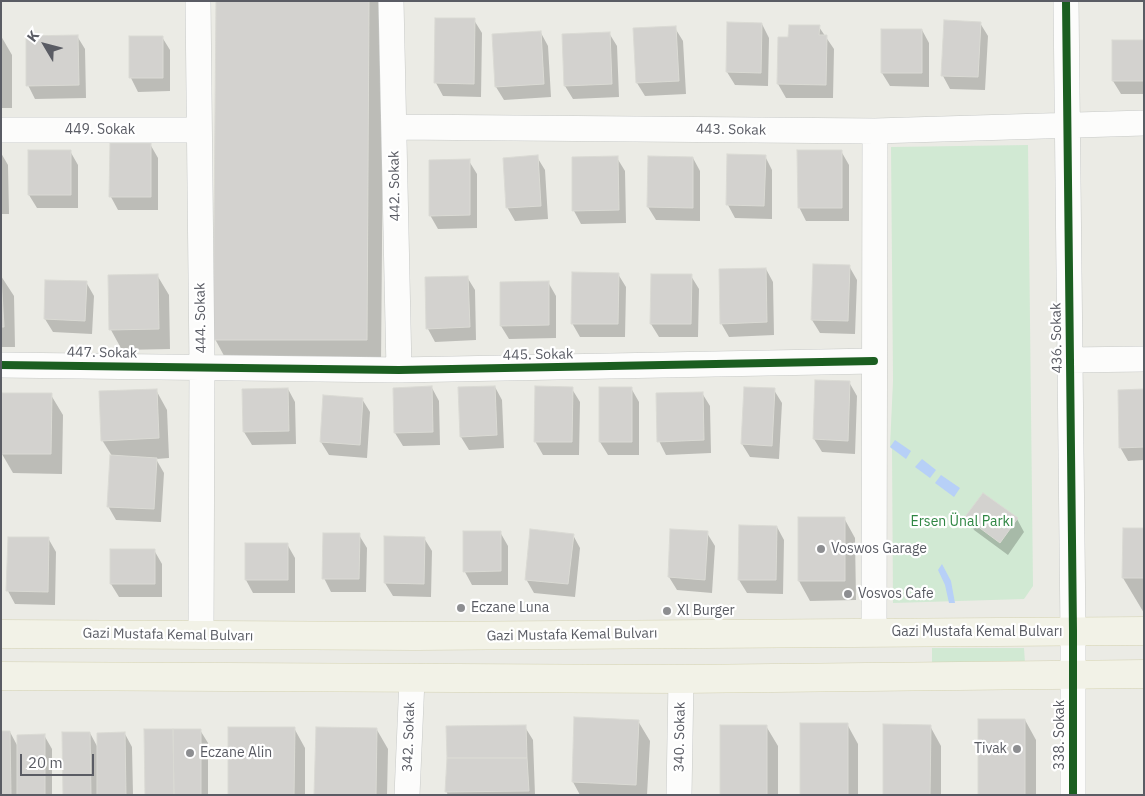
<!DOCTYPE html>
<meta charset="utf-8">
<style>
body{margin:0}
#map{position:relative;width:1145px;height:796px;overflow:hidden;background:#ebebe5;font-family:"IBM Plex Sans",sans-serif}
canvas{display:block}
.frame{position:absolute;inset:0;border:2px solid #5a5c64;pointer-events:none}
.north{position:absolute;left:20px;top:20px;width:50px;height:50px;-webkit-text-stroke:4px #fff;paint-order:stroke;rotate:307deg;font-size:14px;font-weight:700;line-height:20px;text-align:center;color:#5a5c64}
.north::after{content:'';display:block;margin:auto;width:18px;height:22px;background:#5a5c64;clip-path:polygon(50% 0,100% 100%,50% 72%,0 100%)}
.scale{position:absolute;left:20px;top:754px;width:74px;height:22px;box-sizing:border-box;border:2px solid #5a5c64;border-top:0;padding-left:6px;font-size:15px;line-height:18px;white-space:nowrap;color:#5a5c64;-webkit-text-stroke:4px #fff;paint-order:stroke}
</style>
<div id="map">
<canvas width="1145" height="796"></canvas>
<div class="frame"></div>
<div class="north">K</div>
<div class="scale">20 m</div>
</div>
<script>
const g = document.querySelector('canvas').getContext('2d');
g.lineJoin = 'round';
function paint(path, color) {
  g.fillStyle = color;
  g.fill(path, 'evenodd');
}
function toPath(rows) {
  const path = new Path2D();
  for (const r of rows) {
    path.moveTo(r[0], r[1]);
    for (let i = 2; i < r.length; i += 2) path.lineTo(r[i], r[i + 1]);
  }
  return path;
}
function stroke(path, color, width, dash) {
  g.strokeStyle = color;
  g.lineWidth = width;
  g.lineCap = dash ? 'butt' : 'round';
  g.setLineDash(dash || []);
  g.stroke(path);
}
function write(font, color, halo, rows, align = 'center') {
  g.font = font + ' "IBM Plex Sans",sans-serif';
  g.lineWidth = 4.5;
  g.setLineDash([]);
  g.textBaseline = 'middle';
  g.strokeStyle = halo;
  g.fillStyle = color;
  for (const [text, x, y, turn = 0] of rows) {
    g.save();
    g.translate(x, y);
    g.rotate((+turn || 0) * Math.PI / 180);
    g.textAlign = isNaN(turn) ? turn : align;
    if (halo) g.strokeText(text, 0, 0);
    g.fillText(text, 0, 0);
    g.restore();
  }
}
paint(toPath([
 [1028,145,1033,586,1024,599,893,603,892,449,890,447,893,381,891,147],
 [932,648,1024,648,1025,663,932,664]
]), '#d1e9d3');
paint(toPath([
 [895,440,911,451,906,459,890,447],
 [922,459,936,470,930,478,915,467],
 [941,475,960,488,954,497,935,483],
 [942,564,951,581,955,603,949,603,945,585,938,570]
]), '#b7d0f7');
paint(toPath([
 [217,1,384,1,381,365,229,365,215,339],
 [436,19,474,20,482,33,481,97,443,96,436,83],
 [980,23,988,36,985,90,950,89,943,76],
 [762,24,769,38,768,86,735,85,727,72],
 [819,27,834,49,833,98,786,98,778,84,779,38,790,38],
 [675,28,683,41,686,94,645,96,637,83],
 [882,30,922,30,929,43,929,87,890,86,882,73],
 [541,33,548,46,551,97,504,100,496,87],
 [609,33,617,46,619,97,573,99,565,86],
 [1,36,12,55,12,108,1,108],
 [77,36,85,49,86,98,35,99,28,85],
 [131,37,162,37,170,50,170,91,138,92,131,78],
 [1144,41,1144,94,1121,94,1113,81],
 [111,144,150,144,158,158,158,210,118,210,111,197],
 [70,151,78,165,78,208,37,208,29,195],
 [841,151,849,165,849,221,806,221,799,207],
 [1,153,8,165,9,214,1,214],
 [765,156,772,170,772,219,735,218,728,205],
 [537,157,545,170,548,219,515,221,507,207],
 [573,158,617,158,625,171,626,223,581,224,574,211],
 [693,158,700,171,700,221,656,220,648,207],
 [469,161,477,174,477,228,438,229,430,215],
 [849,266,857,280,855,334,820,333,812,320],
 [766,269,773,282,774,335,729,337,721,323],
 [618,274,626,287,625,337,580,337,572,323],
 [157,275,169,295,170,349,122,350,111,330,110,276],
 [1,276,14,296,15,347,1,347],
 [691,276,699,289,698,337,659,337,651,324],
 [467,277,475,290,476,340,435,342,428,329],
 [86,282,94,296,92,334,53,332,45,319],
 [548,282,556,296,556,338,509,339,501,326],
 [849,382,857,396,855,454,822,452,814,439],
 [495,387,502,400,504,448,469,450,461,437],
 [432,388,439,401,440,445,403,446,395,433],
 [631,388,639,402,639,455,608,455,600,442,601,389],
 [745,388,774,390,782,403,779,459,750,457,742,444],
 [288,389,295,402,296,444,252,445,244,432],
 [572,389,580,402,579,455,543,455,535,441],
 [156,390,167,410,169,458,156,459,164,473,161,522,116,520,108,506,112,456,102,440],
 [1144,390,1144,460,1128,461,1120,447],
 [702,393,710,406,711,453,666,455,659,441],
 [51,395,63,415,62,474,13,473,2,454],
 [362,399,370,412,367,458,329,455,321,442],
 [967,517,1017,519,1024,532,1008,555,974,530],
 [844,518,855,538,856,600,810,601,799,581],
 [777,527,784,540,783,594,747,593,739,580],
 [1144,530,1144,613,1123,578],
 [672,531,707,533,715,546,712,593,677,590,669,577],
 [500,532,508,546,508,585,472,585,465,572],
 [359,535,367,548,366,592,331,592,324,578],
 [573,535,580,548,575,597,534,593,526,579],
 [48,538,56,552,55,605,15,604,8,591],
 [385,538,424,538,432,551,431,597,393,596,385,583],
 [287,544,295,558,295,593,253,593,246,580],
 [154,550,162,564,162,597,119,597,111,584,111,551],
 [575,719,638,721,650,741,647,795,580,795,573,782],
 [1025,720,1036,740,1036,795,979,795],
 [847,724,858,744,858,795,801,795],
 [766,726,778,746,778,795,721,795],
 [930,726,941,746,941,795,884,795],
 [525,727,533,740,535,795,448,795,446,791],
 [294,728,305,748,305,795,229,795],
 [200,730,208,743,208,795,146,795],
 [377,730,388,749,387,795,316,795],
 [10,732,18,747,44,735,52,749,52,795,1,795],
 [90,733,98,748,125,734,132,747,133,795,64,795]
]), '#0003');
const building = toPath([
 [216,1,369,1,367,340,213,340,216,1],
 [435,18,475,18,474,84,434,83,435,18],
 [944,20,981,22,978,77,941,76,944,20],
 [727,22,762,23,761,73,726,72,727,22],
 [789,25,820,25,819,35,827,35,826,85,777,84,778,37,788,37,789,25],
 [676,26,679,81,636,83,633,28,676,26],
 [881,29,922,29,922,73,881,73,881,29],
 [541,31,544,84,495,87,492,34,541,31],
 [610,32,612,84,564,86,562,34,610,32],
 [78,35,79,85,26,86,26,36,78,35],
 [129,36,163,36,163,78,129,78,129,36],
 [1112,40,1144,40,1144,81,1112,81,1112,40],
 [110,143,151,143,151,197,109,197,110,143],
 [28,150,71,150,71,195,28,195,28,150],
 [797,150,842,150,842,208,798,208,797,150],
 [727,154,766,155,764,206,726,205,727,154],
 [538,155,541,206,506,208,503,158,538,155],
 [618,156,619,210,572,211,572,157,618,156],
 [648,156,693,157,693,208,647,207,648,156],
 [470,159,470,215,429,216,429,160,470,159],
 [813,264,850,265,848,321,811,320,813,264],
 [766,268,767,322,720,324,719,269,766,268],
 [572,272,619,273,618,324,571,324,572,272],
 [158,274,159,329,109,330,108,275,158,274],
 [651,274,692,274,691,324,650,324,651,274],
 [1,275,4,327,1,327,1,275],
 [468,276,470,327,426,329,425,277,468,276],
 [45,280,87,281,85,321,44,319,45,280],
 [549,281,549,325,500,326,500,282,549,281],
 [815,380,850,381,848,441,813,439,815,380],
 [432,386,433,432,394,433,393,388,432,386],
 [495,386,497,435,460,437,458,387,495,386],
 [535,386,573,387,572,442,534,442,535,386],
 [599,387,632,387,632,442,599,442,599,387],
 [744,387,775,388,772,446,741,444,744,387],
 [288,388,289,431,243,432,242,389,288,388],
 [157,389,159,438,101,441,99,391,157,389],
 [1144,389,1144,447,1119,448,1118,390,1144,389],
 [703,392,704,440,657,442,656,393,703,392],
 [2,393,52,393,51,454,1,454,2,393],
 [323,395,363,398,360,445,320,442,323,395],
 [110,455,157,458,154,509,107,507,110,455],
 [983,493,1018,518,1000,543,965,517,983,493],
 [798,517,845,517,845,581,798,581,798,517],
 [739,525,777,526,776,580,738,580,739,525],
 [1123,528,1144,528,1144,578,1122,578,1123,528],
 [530,529,574,534,568,584,525,580,530,529],
 [670,529,708,531,705,580,668,577,670,529],
 [463,531,501,531,501,571,463,572,463,531],
 [323,533,360,533,359,579,322,579,323,533],
 [384,536,425,537,424,584,384,583,384,536],
 [8,537,49,537,48,592,6,591,8,537],
 [245,543,288,543,288,580,245,580,245,543],
 [110,549,155,549,155,584,110,584,110,549],
 [574,717,639,720,636,785,572,782,574,717],
 [978,719,1025,719,1025,795,978,795,978,719],
 [800,723,848,723,848,795,800,795,800,723],
 [883,724,931,725,930,795,883,795,883,724],
 [526,725,527,758,447,758,446,726,526,725],
 [720,725,767,725,767,795,720,795,720,725],
 [228,727,295,727,294,795,228,795,228,727],
 [316,727,377,728,376,795,314,795,316,727],
 [144,729,173,729,174,795,145,795,144,729],
 [173,729,201,729,201,795,174,795,173,729],
 [1,731,10,731,11,795,1,795,1,731],
 [62,732,90,732,91,795,63,795,62,732],
 [125,732,126,795,97,795,97,733,125,732],
 [45,734,45,795,17,795,17,735,45,734],
 [447,758,527,758,529,791,445,792,447,758]
]);
paint(building, '#d3d2cf');
stroke(building, '#dadad4', 1);
const minor = toPath([
 [198,1,202,367,201,634],
 [391,1,399,370],
 [1066,1,1073,631,1073,795],
 [395,127,875,131,1144,123],
 [1,130,199,130],
 [1069,360,1144,359],
 [1,365,399,370,874,361],
 [874,632,875,131],
 [407,795,412,679],
 [679,795,681,679]
]);
const major = toPath([
 [1,634,416,636,1144,631],
 [1,676,681,679,1144,674]
]);
stroke(minor, '#c7c9c7', 26);
stroke(major, '#d4d2b1', 29);
stroke(minor, '#fcfcfb', 25);
stroke(major, '#f2f2e7', 28);
stroke(toPath([
 [1066,1,1073,631,1073,795],
 [1,365,399,370,874,361]
]), '#1b5e20', 8);
for (const [x, y, r, color] of [
 [821,549,5,"#8d8e91"],
 [848,594,5,"#8d8e91"],
 [461,608,5,"#8d8e91"],
 [667,611,5,"#8d8e91"],
 [1017,749,5,"#8d8e91"],
 [190,753,5,"#8d8e91"]
]) {
  const dot = new Path2D();
  dot.arc(x, y, r, 0, 2 * Math.PI);
  g.fillStyle = color;
  g.fill(dot);
  stroke(dot, '#fff', 2);
}
write('14px', '#5a5c64', '#fff', [
 ["449. Sokak",100,130],
 ["443. Sokak",731,130,1],
 ["442. Sokak",395,186,-91],
 ["444. Sokak",201,318,-91],
 ["436. Sokak",1057,338,-91],
 ["447. Sokak",102,353,1],
 ["445. Sokak",538,355,-1],
 ["Gazi Mustafa Kemal Bulvarı",977,632],
 ["Gazi Mustafa Kemal Bulvarı",168,635,1],
 ["Gazi Mustafa Kemal Bulvarı",572,635,-1],
 ["338. Sokak",1060,735,-90],
 ["342. Sokak",409,737,-88],
 ["340. Sokak",680,737,-89]
]);
write('14px', '#2f8643', '#fff', [
 ["Ersen Ünal Parkı",962,522]
]);
write('14px', '#5a5c64', '#fff', [
 ["Voswos Garage",831,549],
 ["Vosvos Cafe",858,594],
 ["Eczane Luna",471,608],
 ["Xl Burger",677,611],
 ["Tivak",1007,749,"right"],
 ["Eczane Alin",200,753]
], 'left');
</script>
